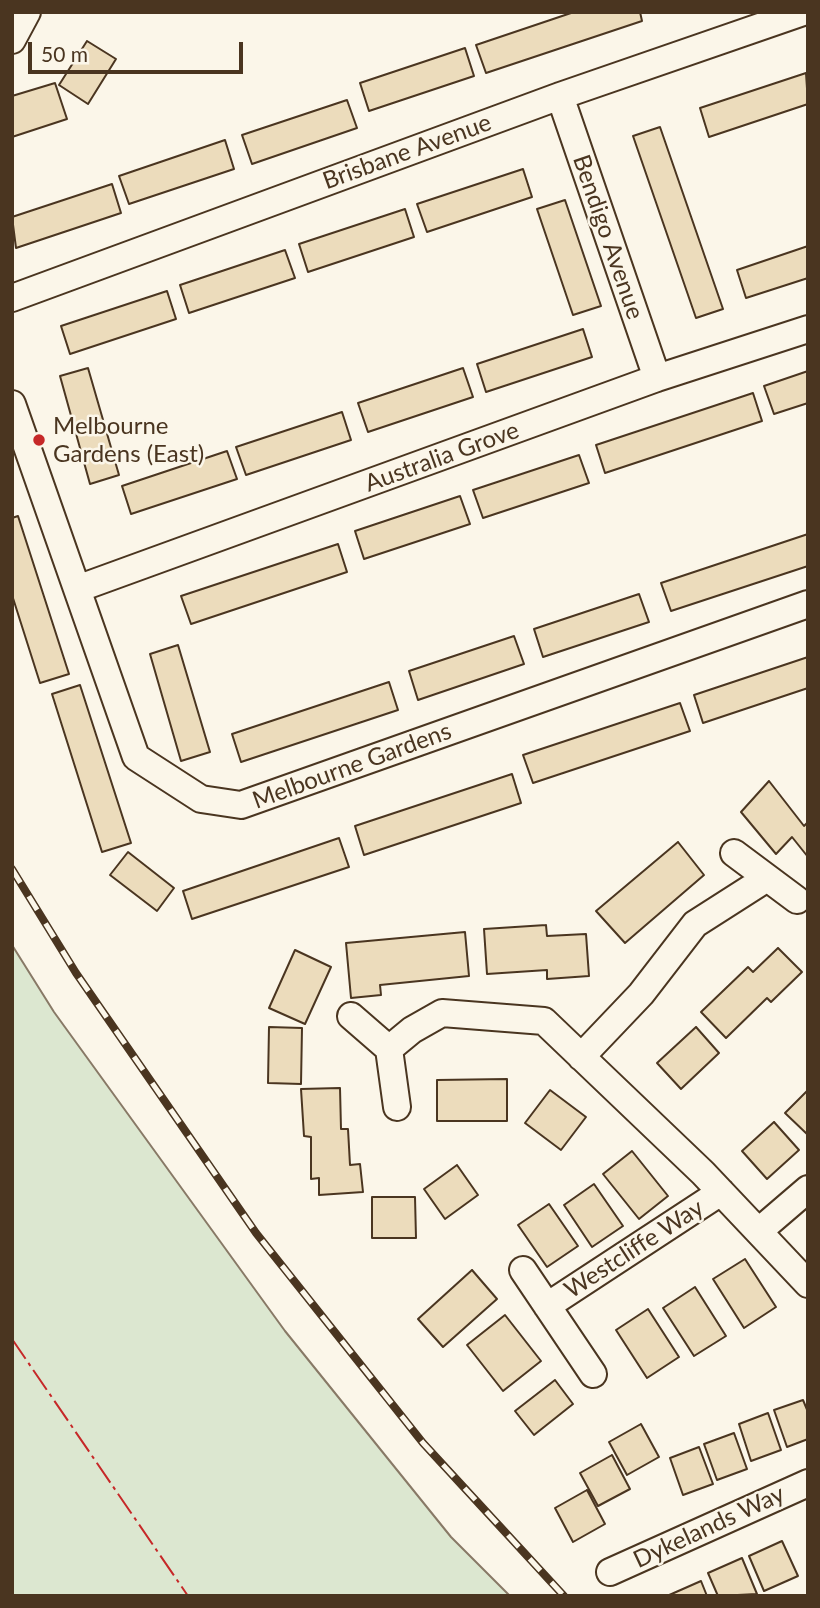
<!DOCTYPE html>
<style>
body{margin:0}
#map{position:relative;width:820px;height:1608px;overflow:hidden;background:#fbf6e9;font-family:Lato,sans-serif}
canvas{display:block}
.frame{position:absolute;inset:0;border:14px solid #4a3520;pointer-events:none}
.scale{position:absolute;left:28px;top:42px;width:215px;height:32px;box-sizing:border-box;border:4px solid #4a3520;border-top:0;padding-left:9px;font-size:21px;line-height:24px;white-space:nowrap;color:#4a3520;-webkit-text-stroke:5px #fbf6e9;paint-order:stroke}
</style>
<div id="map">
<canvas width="820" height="1608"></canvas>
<div class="frame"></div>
<div class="scale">50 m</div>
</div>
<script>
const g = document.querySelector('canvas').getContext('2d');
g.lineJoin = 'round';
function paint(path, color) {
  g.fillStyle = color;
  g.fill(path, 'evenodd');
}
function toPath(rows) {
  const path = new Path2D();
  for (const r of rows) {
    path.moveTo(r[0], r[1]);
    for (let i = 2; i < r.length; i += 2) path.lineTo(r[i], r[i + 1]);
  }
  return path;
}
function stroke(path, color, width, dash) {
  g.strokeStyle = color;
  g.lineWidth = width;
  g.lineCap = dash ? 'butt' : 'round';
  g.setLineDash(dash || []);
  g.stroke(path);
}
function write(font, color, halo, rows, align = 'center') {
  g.font = font + ' Lato,sans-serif';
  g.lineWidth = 5;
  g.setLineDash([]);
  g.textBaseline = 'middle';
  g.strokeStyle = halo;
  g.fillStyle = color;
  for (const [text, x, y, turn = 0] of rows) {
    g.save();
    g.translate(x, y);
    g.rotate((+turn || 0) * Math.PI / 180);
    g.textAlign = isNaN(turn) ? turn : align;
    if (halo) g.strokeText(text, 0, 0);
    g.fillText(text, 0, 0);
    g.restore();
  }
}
const green = toPath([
 [12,945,54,1012,285,1331,451,1537,510,1596,12,1596,12,945]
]);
paint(green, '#dce7d0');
stroke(green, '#887966', 2);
const building = toPath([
 [574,12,640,12,642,21,486,73,476,45,574,12],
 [87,41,116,59,88,104,59,85,87,41],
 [465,48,474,76,369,111,360,83,465,48],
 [806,73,808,104,709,137,700,108,806,73],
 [55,83,67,119,12,137,12,96,55,83],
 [347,100,357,128,252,164,242,135,347,100],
 [660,127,723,309,696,318,633,136,660,127],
 [225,140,234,169,129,204,119,176,225,140],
 [523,169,532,197,427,232,417,204,523,169],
 [112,184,121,213,16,248,12,217,112,184],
 [565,200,601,306,573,315,537,209,565,200],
 [405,209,414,237,308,272,299,244,405,209],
 [808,246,808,278,746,298,737,270,808,246],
 [285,250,295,278,189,313,180,285,285,250],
 [167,291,176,319,70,354,61,326,167,291],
 [583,329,592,357,486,392,477,364,583,329],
 [88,368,119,475,90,484,60,376,88,368],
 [463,368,473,397,368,432,358,403,463,368],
 [808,371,808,403,774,414,764,386,808,371],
 [753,393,762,421,605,473,596,445,753,393],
 [342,412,351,440,246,475,236,447,342,412],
 [227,451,237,479,131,514,122,486,227,451],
 [579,455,589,483,483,518,473,490,579,455],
 [460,496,470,524,364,559,355,531,460,496],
 [18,516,69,674,40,683,12,595,12,518,18,516],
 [808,534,808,566,671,611,661,583,808,534],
 [338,544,347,572,191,624,181,596,338,544],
 [639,594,649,622,543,657,534,629,639,594],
 [514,636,524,664,418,700,409,671,514,636],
 [178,645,210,752,181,761,150,654,178,645],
 [808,657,808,688,703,723,694,695,808,657],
 [389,682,398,710,241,762,232,734,389,682],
 [80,685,131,843,102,852,52,694,80,685],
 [680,703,690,731,533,783,523,755,680,703],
 [512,774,521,803,364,855,355,826,512,774],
 [769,781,804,826,808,822,808,857,792,837,776,854,741,812,769,781],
 [339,838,349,867,192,919,183,891,339,838],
 [678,842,704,875,625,943,596,911,678,842],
 [128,852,174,888,157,911,110,875,128,852],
 [546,925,547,936,586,934,589,976,547,979,547,970,487,974,484,929,546,925],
 [465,932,469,976,380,985,381,995,351,998,346,943,465,932],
 [778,948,802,972,771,1002,767,998,726,1038,701,1012,748,967,753,972,778,948],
 [295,950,331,967,305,1024,269,1008,295,950],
 [269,1027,302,1028,301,1084,268,1083,269,1027],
 [696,1027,719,1053,681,1089,657,1063,696,1027],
 [507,1079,507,1121,437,1121,437,1080,507,1079],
 [340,1088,341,1129,348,1129,350,1165,360,1164,363,1192,319,1195,319,1178,311,1179,311,1137,304,1136,301,1089,340,1088],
 [550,1090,586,1117,561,1150,525,1123,550,1090],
 [808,1090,808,1135,785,1113,808,1090],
 [774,1122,799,1150,767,1179,742,1151,774,1122],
 [632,1151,668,1196,639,1219,603,1174,632,1151],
 [457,1165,478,1195,445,1219,424,1189,457,1165],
 [594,1184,623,1226,592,1247,564,1205,594,1184],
 [372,1197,415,1197,416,1238,372,1238,372,1197],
 [549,1204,578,1246,547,1267,518,1225,549,1204],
 [745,1259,776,1307,744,1328,713,1279,745,1259],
 [472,1270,497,1299,443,1347,418,1319,472,1270],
 [695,1287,726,1336,694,1356,663,1308,695,1287],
 [648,1309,679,1357,647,1378,616,1330,648,1309],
 [505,1315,541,1361,503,1391,467,1345,505,1315],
 [555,1380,573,1404,534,1435,515,1411,555,1380],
 [803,1400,808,1412,808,1439,787,1447,774,1410,803,1400],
 [768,1413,781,1450,751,1461,739,1424,768,1413],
 [641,1424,659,1457,627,1475,609,1442,641,1424],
 [734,1433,747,1469,717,1480,704,1444,734,1433],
 [699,1447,713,1484,683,1495,670,1458,699,1447],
 [612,1455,630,1489,598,1506,580,1473,612,1455],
 [587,1490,605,1524,573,1542,555,1508,587,1490],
 [782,1541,798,1576,764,1591,749,1556,782,1541],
 [742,1558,757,1594,718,1596,708,1573,742,1558],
 [701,1581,707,1596,667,1596,701,1581]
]);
paint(building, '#ecdcbc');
stroke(building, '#4a3520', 2);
const street = toPath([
 [12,40,27,12],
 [560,96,657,378],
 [12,298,560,96,803,12],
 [12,404,136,757,201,799,241,805,808,604],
 [77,589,657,378,808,329],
 [734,853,797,900],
 [351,1016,389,1049,397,1107],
 [389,1049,412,1030,442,1013,544,1021,703,1173,808,1284],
 [581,1057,641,994,695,924,767,878],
 [759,1231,808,1189],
 [523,1270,593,1374],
 [547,1306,721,1192],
 [610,1572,808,1483]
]);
stroke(street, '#4a3520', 30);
stroke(street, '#fbf6e9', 26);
const rail = toPath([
 [12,869,76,973,256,1233,423,1443,564,1596]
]);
stroke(rail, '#4a3520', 8);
stroke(rail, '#fbf6e9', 5, [16]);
stroke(toPath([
 [12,1339,188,1596]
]), '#c62828', 2, [24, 5, 3.5, 5]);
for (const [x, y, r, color] of [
 [39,440,7,"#c62828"]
]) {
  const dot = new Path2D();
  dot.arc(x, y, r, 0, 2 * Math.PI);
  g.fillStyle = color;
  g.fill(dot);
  stroke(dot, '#fbf6e9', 2.5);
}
write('24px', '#4a3520', '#fbf6e9', [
 ["Brisbane Avenue",407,152,-20],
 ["Bendigo Avenue",608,237,71],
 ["Australia Grove",442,457,-20],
 ["Melbourne Gardens",352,766,-20],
 ["Westcliffe Way",634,1249,-33],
 ["Dykelands Way",709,1527,-25]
]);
write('24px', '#4a3520', '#fbf6e9', [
 ["Melbourne",53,426],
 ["Gardens (East)",53,454]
], 'left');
</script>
